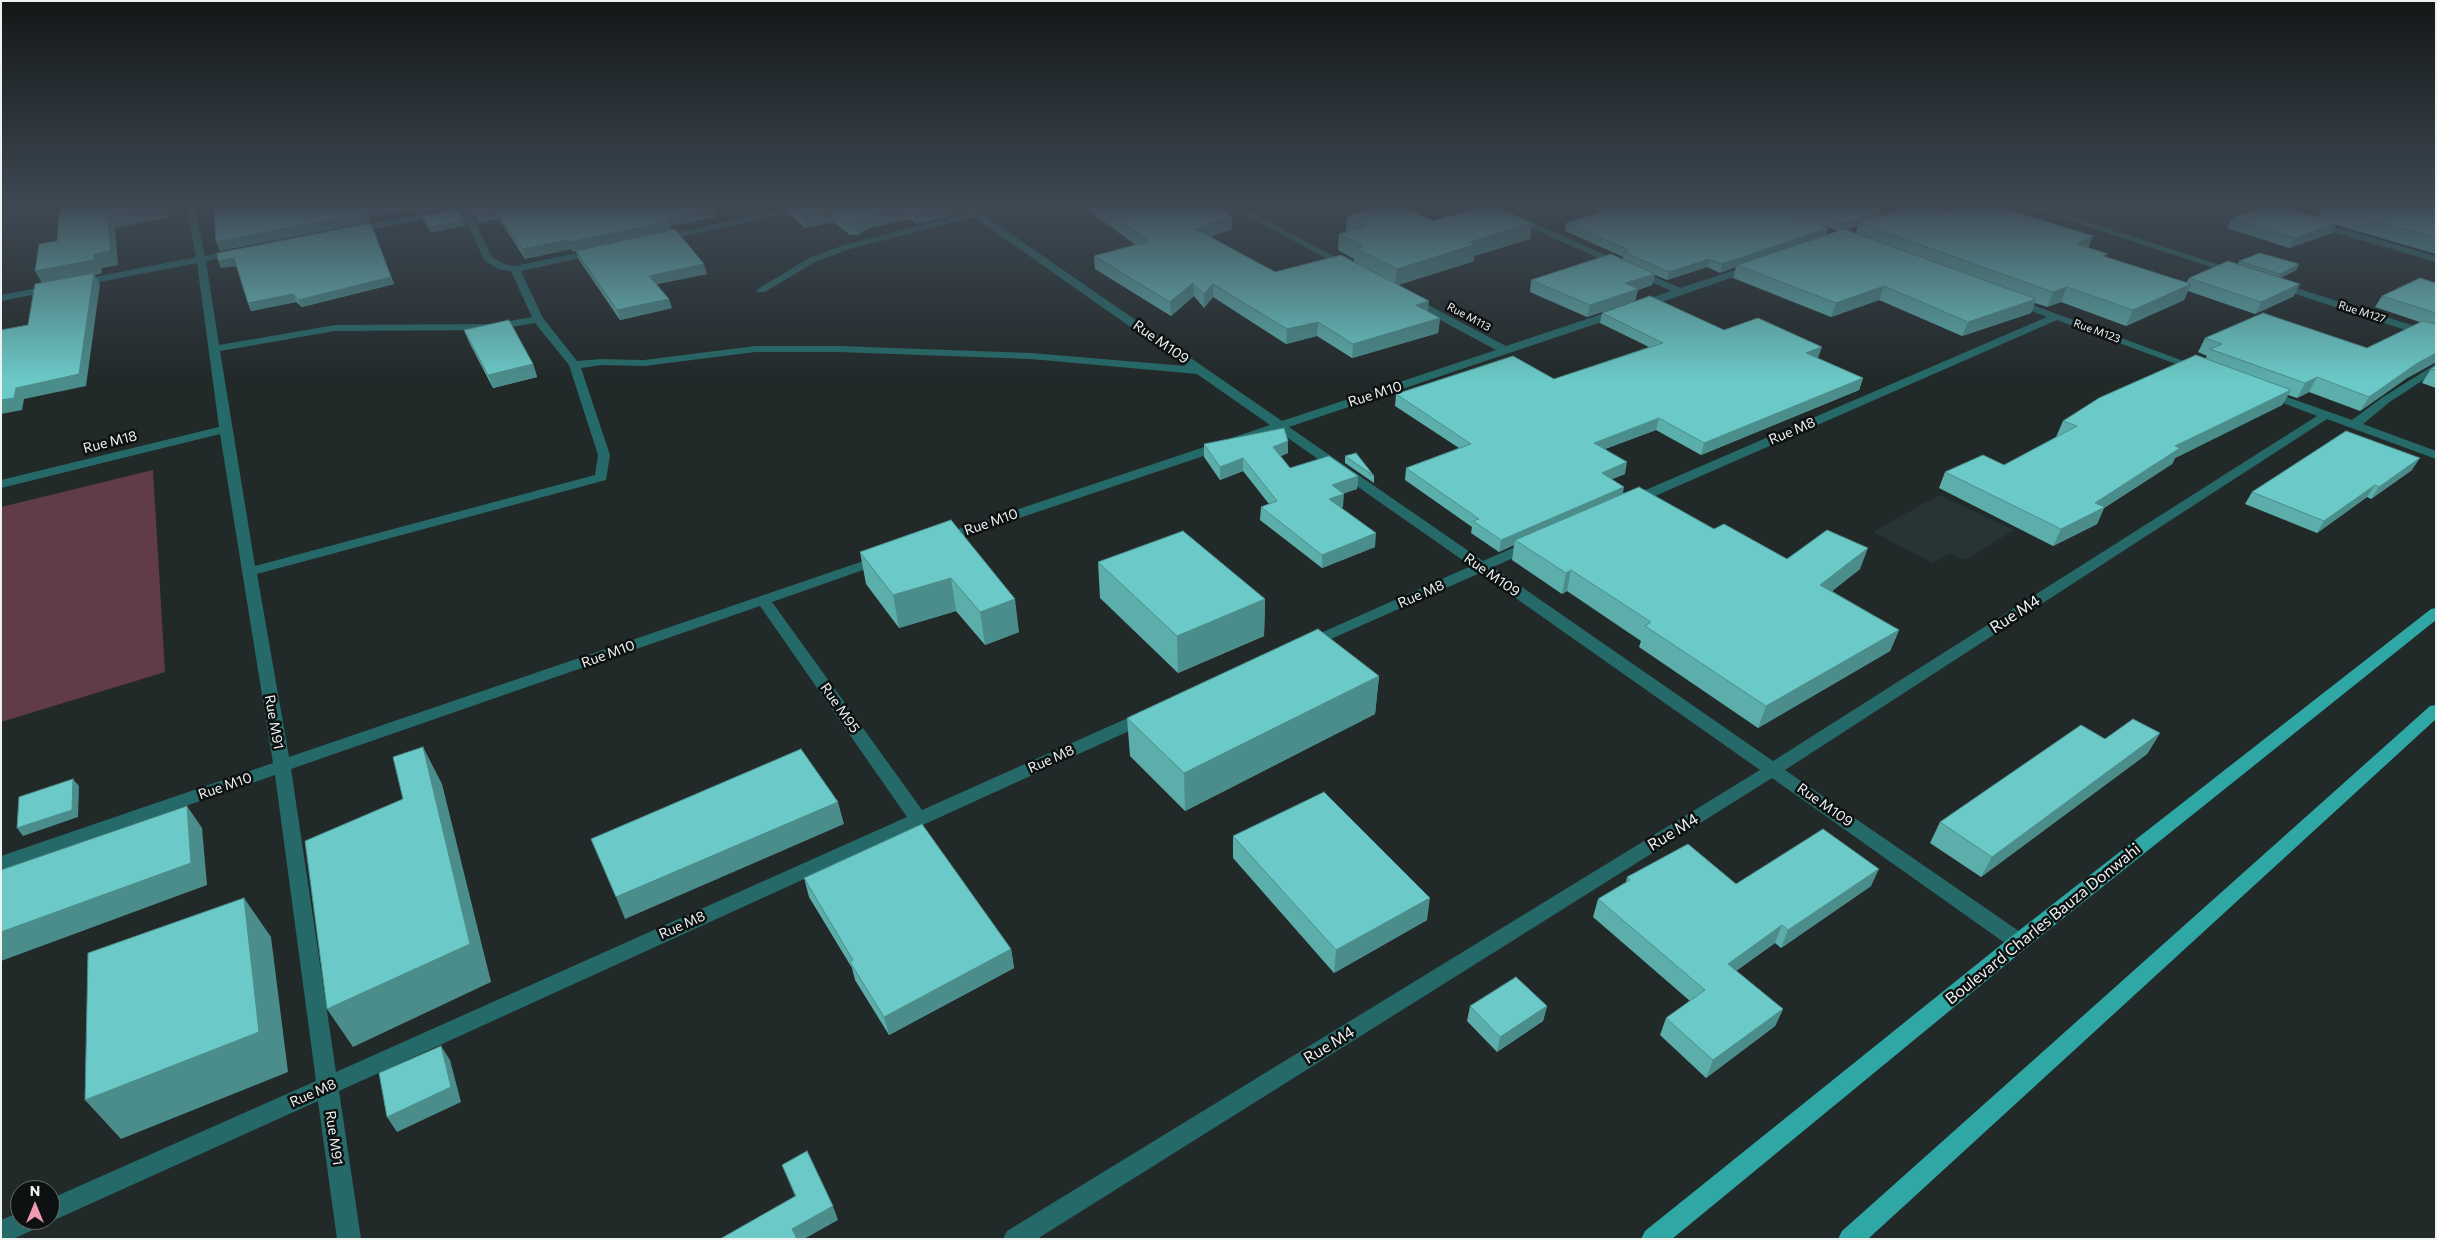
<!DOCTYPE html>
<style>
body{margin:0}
#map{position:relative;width:2437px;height:1240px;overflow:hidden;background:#222929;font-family:Commissioner,sans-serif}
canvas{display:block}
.frame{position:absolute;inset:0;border:2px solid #eef3f2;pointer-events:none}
.north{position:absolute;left:10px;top:1180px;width:50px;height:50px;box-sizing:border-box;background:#0e1111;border:1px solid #686b6b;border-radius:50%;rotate:0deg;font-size:14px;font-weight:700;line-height:20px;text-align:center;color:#eef3f2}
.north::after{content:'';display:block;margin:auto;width:18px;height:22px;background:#f09ab4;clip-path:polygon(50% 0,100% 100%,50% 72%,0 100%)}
</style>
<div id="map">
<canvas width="2437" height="1240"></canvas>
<div class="frame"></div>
<div class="north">N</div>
</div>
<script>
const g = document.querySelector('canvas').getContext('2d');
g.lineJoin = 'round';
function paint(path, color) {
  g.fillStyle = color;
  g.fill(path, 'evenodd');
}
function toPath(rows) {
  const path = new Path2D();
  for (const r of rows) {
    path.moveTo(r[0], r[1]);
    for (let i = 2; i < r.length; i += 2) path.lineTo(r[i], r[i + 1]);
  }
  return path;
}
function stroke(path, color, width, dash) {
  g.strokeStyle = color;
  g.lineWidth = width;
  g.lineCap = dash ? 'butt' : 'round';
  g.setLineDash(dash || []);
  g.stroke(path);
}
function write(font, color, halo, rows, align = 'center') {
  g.font = font + ' Commissioner,sans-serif';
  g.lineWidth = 5;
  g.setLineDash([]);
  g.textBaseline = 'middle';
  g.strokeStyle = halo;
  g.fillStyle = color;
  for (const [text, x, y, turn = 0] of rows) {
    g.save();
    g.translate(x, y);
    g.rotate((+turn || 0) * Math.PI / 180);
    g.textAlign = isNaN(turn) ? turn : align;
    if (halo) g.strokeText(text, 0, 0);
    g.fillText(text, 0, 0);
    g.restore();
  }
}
paint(toPath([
 [1939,495,2014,530,1965,560,1949,553,1933,563,1873,532]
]), '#263534');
paint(toPath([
 [153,470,165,672,1,722,1,507]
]), '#613c47');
paint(toPath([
 [186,207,195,207,205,256,238,249,243,252,206,261,219,345,335,325,493,324,532,317,511,271,498,269,485,261,461,212,354,233,349,230,354,227,457,207,475,207,469,210,492,257,504,264,515,266,596,249,601,252,596,255,521,271,543,318,577,361,601,359,644,360,755,346,839,346,1031,353,1186,366,974,217,850,249,815,262,765,292,757,292,756,290,809,258,844,245,969,213,962,207,972,207,1282,421,1496,350,1407,302,1407,298,1415,298,1506,346,1671,291,1485,207,1497,207,1680,288,1750,265,1756,265,1756,269,1685,294,1289,427,1483,561,1526,542,1536,542,1538,545,1536,548,1493,567,1773,761,2317,416,2262,395,2260,393,2262,391,2270,391,2352,420,2383,397,2436,364,2436,372,2391,401,2363,424,2436,451,2436,459,2327,419,1785,770,2026,936,2029,942,2026,948,2019,950,2012,948,1772,778,1037,1239,1003,1239,1007,1231,1760,770,1480,573,1315,646,1305,646,1302,643,1305,640,1471,566,1278,431,948,542,938,542,936,539,938,536,1270,425,1197,374,1031,359,839,352,755,352,644,366,601,365,581,368,610,455,606,480,257,574,289,757,881,555,888,559,886,562,772,602,922,810,1139,713,1145,711,1151,713,1153,717,1151,721,339,1091,361,1239,337,1239,318,1101,50,1222,44,1220,50,1220,50,1199,316,1081,275,775,1,870,1,856,273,763,220,434,1,488,1,480,219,427,197,263,79,286,74,283,79,280,196,257,186,207],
 [535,323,569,365,598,455,595,475,255,566,220,351,335,331,493,330,535,323],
 [760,606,907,817,336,1072,291,769,760,606],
 [795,207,812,207,660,242,655,239,660,236,795,207],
 [1231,207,1242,207,1354,267,1346,269,1231,207],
 [2027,207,2040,207,2242,272,2233,274,2027,207],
 [2251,207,2264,207,2285,215,2280,218,2251,207],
 [2315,221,2436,256,2436,262,2312,226,2310,224,2315,221],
 [2278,282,2436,333,2436,340,2274,287,2273,285,2278,282],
 [54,285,58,286,58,290,1,301,1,295,54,285],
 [2014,298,2205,369,2203,371,2195,371,2057,320,1637,504,1632,505,1625,501,1627,498,2047,317,2010,303,2010,299,2014,298],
 [20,1212,20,1220,41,1220,37,1228,13,1239,1,1239,1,1220,20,1212]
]), '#256a68');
paint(toPath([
 [2436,608,2436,620,2026,948,1672,1239,1641,1239,1645,1231,2012,936,2431,609,2436,608],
 [2436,705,2436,719,1868,1239,1838,1239,1842,1231,2430,706,2436,705]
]), '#2fa7a4');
paint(toPath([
 [470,207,713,207,716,217,670,226,671,230,707,274,657,284,672,308,620,320,579,260,576,251,573,252,571,249,525,259,499,219,478,223],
 [787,207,951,207,952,215,916,224,910,219,869,228,858,235,850,235,833,222,805,228,789,214],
 [1083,207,1217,207,1232,229,1210,237,1275,272,1354,262,1354,259,1338,250,1339,234,1346,232,1347,216,1433,221,1530,239,1474,256,1474,261,1398,285,1428,312,1440,318,1438,333,1352,358,1317,336,1286,344,1213,297,1204,308,1194,296,1171,316,1095,269,1094,256,1136,245],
 [1593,207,1772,207,1828,228,1826,235,1838,231,1773,207,1871,207,1880,216,1948,212,2089,248,2106,257,2186,283,2189,278,2238,264,2239,261,2299,264,2296,270,2280,278,2294,296,2255,314,2188,291,2184,300,2126,326,2061,302,2047,307,2035,303,2031,313,1962,336,1879,300,1831,317,1733,278,1736,267,1720,273,1707,267,1667,280,1655,275,1652,285,1638,290,1635,301,1587,317,1530,292,1531,280,1623,259,1623,257,1565,231,1566,223,1605,212],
 [1858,226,1856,233,1846,230],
 [2322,207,2436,207,2436,254,2336,225,2332,233,2289,248,2227,228,2232,218,2317,217],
 [374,231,394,284,302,307,296,302,251,311,248,303,237,266,221,268],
 [2436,283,2436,362,2407,378,2360,411,2309,392,2297,398,2288,395,2282,405,2175,458,2172,464,2104,508,2097,524,2053,546,1939,488,1945,472,2004,465,2057,437,2056,437,2063,421,2205,359,2207,356,2198,352,2205,338,2367,348,2420,322,2375,307,2382,296],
 [1602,313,1724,330,1818,358,1817,358,1863,378,1859,390,1701,455,1656,430,1605,449,1625,474,1612,479,1623,493,1714,529,1787,559,1860,569,1832,591,1899,630,1890,651,1758,728,1639,647,1641,641,1567,591,1562,594,1512,560,1514,545,1499,552,1471,533,1472,527,1405,480,1406,468,1459,448,1395,406,1396,394,1554,379,1649,347,1600,323],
 [464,330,533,364,537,377,493,388,469,342],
 [2436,366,2436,388,2422,383,2431,369],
 [1288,441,1288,453,1281,456,1290,468,1358,476,1357,489,1343,493,1343,507,1340,508,1375,547,1322,568,1260,520,1261,507,1269,504,1243,471,1220,480,1204,457,1204,444],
 [1345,456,1374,476,1374,483,1345,463],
 [2412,470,2371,499,2367,497,2317,533,2245,504,2252,492],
 [951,520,1019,632,985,645,956,611,899,628,866,584,860,552],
 [1098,562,1265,599,1264,636,1178,673,1100,598],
 [1379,676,1375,714,1185,811,1130,756,1127,718],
 [2160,733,2147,754,1981,877,1930,843,1940,822,2105,739],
 [1233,836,1427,920,1334,973,1233,858],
 [1627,877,1736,884,1871,886,1781,948,1775,943,1736,971,1783,1009,1775,1026,1706,1078,1660,1035,1666,1018,1690,1001,1593,917,1598,899,1626,882],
 [804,878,1011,949,1014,968,889,1035,855,980,852,968,809,897],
 [1470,1006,1547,1006,1543,1021,1497,1052,1467,1021],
 [782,1165,838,1220,792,1198,795,1196]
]), '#5caeab');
paint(toPath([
 [148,207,167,207,171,217,115,228,118,265,102,268,101,274,95,275,100,284,86,386,24,399,22,410,1,414,1,400,43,285,35,271,94,254,108,215],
 [371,207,416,207,417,210,369,217,371,222,220,251,216,242],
 [416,207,447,207,418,213],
 [902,207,908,207,910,219,869,228,858,235,856,221,867,215],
 [929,207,951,207,952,215,916,224,914,210],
 [713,208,716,217,670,226,671,231,573,252,570,242,665,218],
 [831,209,833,222,805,228,803,215],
 [496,210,499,219,478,223,474,214],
 [1882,211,1879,219,1859,223,1858,226,1840,232,1843,224],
 [1232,216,1232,229,1196,242,1196,229],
 [464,220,466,226,430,233,428,227],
 [1532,223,1530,239,1474,256,1474,261,1395,286,1397,269,1470,242],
 [2337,223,2332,233,2289,248,2295,238],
 [1828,228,1826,237,1737,265,1736,267,1720,273,1722,264],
 [374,231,394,284,302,307,298,300],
 [2093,236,2087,251,2077,244],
 [568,240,571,249,525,259,522,249],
 [234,258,238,265,221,268,218,261],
 [1709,259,1707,267,1667,280,1669,272],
 [704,264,707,274,652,285,649,276],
 [2299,264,2296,270,2277,280,2280,274],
 [1655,274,1652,285,1638,290,1635,301,1587,317,1590,305,1625,283],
 [1193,283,1194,296,1171,316,1170,302],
 [1213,284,1213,297,1204,308,1204,294],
 [2191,284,2184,300,2126,326,2133,310],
 [2300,284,2294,296,2255,314,2261,302],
 [1884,286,1879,300,1831,317,1836,303],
 [2067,287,2061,302,2047,307,2053,292],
 [293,294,296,302,251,311,248,303],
 [669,299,672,308,620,320,617,310],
 [2036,299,2031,313,1962,336,1968,322],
 [1429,301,1427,315,1416,305],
 [1440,318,1438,333,1352,358,1353,344],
 [1318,322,1317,336,1286,344,1287,329],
 [1822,347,1818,358,1803,364,1806,353],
 [2436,353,2436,362,2407,378,2360,411,2369,397,2416,364],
 [533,364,537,377,493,388,488,375],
 [2317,377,2309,392,2297,398,2305,383],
 [1863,378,1859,390,1701,455,1704,443],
 [2291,390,2282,405,2175,458,2172,464,2104,508,2097,524,2053,546,2061,529,2095,503,2175,446],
 [1659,418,1656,430,1591,454,1594,443],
 [1288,441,1288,453,1273,459,1273,447],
 [1243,458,1243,471,1220,480,1220,467],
 [2420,458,2412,470,2371,499,2379,487],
 [1627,462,1625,474,1599,484,1602,473],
 [1358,476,1357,489,1331,498,1332,485],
 [2375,485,2367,497,2317,533,2324,521],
 [1624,487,1622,499,1515,540,1514,545,1499,552,1501,540],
 [1344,494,1343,507,1328,512,1329,499],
 [1376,533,1375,547,1322,568,1322,555],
 [1868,548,1860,569,1813,606,1820,585],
 [1571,570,1567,591,1562,594,1566,573],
 [951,578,956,611,899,628,893,595],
 [1015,599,1019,632,985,645,980,612],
 [1265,599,1264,636,1178,673,1177,636],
 [1899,630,1890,651,1758,728,1766,706],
 [1379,676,1375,714,1185,811,1184,773],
 [2160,733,2147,754,1981,877,1992,857],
 [423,747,442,784,491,982,353,1047,327,1009],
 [73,779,79,786,78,817,23,836,17,828],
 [838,802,844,824,625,919,616,897],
 [187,806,202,828,207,885,1,961,1,932],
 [1879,869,1871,886,1781,948,1788,930],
 [244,898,271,937,288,1072,121,1139,85,1100],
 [1430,898,1427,920,1334,973,1336,950],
 [1782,925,1775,943,1721,981,1728,964],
 [1011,949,1014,968,889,1035,884,1017],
 [1547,1006,1543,1021,1497,1052,1500,1037],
 [1783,1009,1775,1026,1706,1078,1713,1060],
 [441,1046,450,1060,461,1102,397,1132,387,1117],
 [833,1206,838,1220,804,1239,796,1239,792,1229]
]), '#4b8d8b');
const building = toPath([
 [60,207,148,207,108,215,110,251,94,254,94,260,35,271,39,244,57,241,60,207],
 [214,207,371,207,366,208,367,213,216,242,214,207],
 [471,207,713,207,713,208,665,218,669,222,570,242,568,240,522,249,496,210,474,214,471,207],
 [793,207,902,207,867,215,856,221,848,222,831,209,803,215,793,207],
 [909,207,929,207,914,210,909,207],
 [1100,207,1217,207,1232,216,1196,229,1275,272,1341,255,1429,301,1416,305,1440,318,1353,344,1318,322,1287,329,1213,284,1204,294,1193,283,1170,302,1094,256,1149,241,1100,207],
 [1381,207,1402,207,1433,221,1483,207,1496,207,1532,223,1470,242,1476,244,1397,269,1355,248,1362,246,1339,234,1366,226,1347,216,1381,207],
 [1615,207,1772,207,1828,228,1722,264,1709,259,1669,272,1624,252,1629,250,1566,223,1617,208,1615,207],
 [1797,207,1871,207,1882,211,1843,224,1797,207],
 [1908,207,1934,207,1948,212,1961,207,1999,207,2093,236,2077,244,2108,254,2103,256,2191,284,2133,310,2067,287,2053,292,1859,223,1908,207],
 [2266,207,2282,207,2337,223,2295,238,2232,218,2266,207],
 [2327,207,2436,207,2436,238,2327,207],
 [458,209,464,220,428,227,421,216,458,209],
 [371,223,391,277,298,300,293,294,248,303,234,258,218,261,217,253,371,223],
 [675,229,704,264,649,276,669,299,617,310,576,251,675,229],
 [1844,229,2036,299,1968,322,1884,286,1836,303,1737,265,1844,229],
 [2260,253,2299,264,2280,274,2239,261,2260,253],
 [1611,254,1655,274,1625,283,1638,289,1590,305,1531,280,1611,254],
 [2228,261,2300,284,2261,302,2189,278,2228,261],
 [94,273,79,374,16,388,14,398,1,400,1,330,28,325,35,284,94,273],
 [2420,278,2436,283,2436,313,2382,296,2420,278],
 [1650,296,1724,330,1758,318,1822,347,1806,353,1863,378,1704,443,1659,418,1594,443,1627,462,1602,473,1624,487,1501,540,1473,521,1479,519,1406,468,1471,444,1396,394,1513,356,1554,379,1663,343,1602,313,1650,296],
 [2263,313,2367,348,2423,321,2436,324,2436,353,2416,364,2369,397,2317,377,2305,383,2210,349,2222,344,2205,338,2263,313],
 [509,320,533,364,488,375,464,330,509,320],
 [2196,355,2291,390,2175,446,2180,448,2095,503,2105,507,2061,529,1945,472,1983,455,2004,465,2077,426,2063,421,2099,398,2196,355],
 [2436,366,2436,370,2431,369,2436,366],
 [1284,428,1288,441,1273,447,1290,468,1329,456,1358,476,1332,485,1344,494,1329,499,1376,533,1322,555,1261,507,1277,501,1243,458,1220,467,1204,444,1284,428],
 [2346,431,2420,458,2379,487,2375,485,2324,521,2252,492,2346,431],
 [1356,453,1374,476,1345,456,1356,453],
 [1639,487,1714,529,1724,524,1787,559,1827,530,1868,548,1820,585,1899,630,1766,706,1645,626,1651,622,1571,570,1566,573,1515,540,1639,487],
 [951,520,1015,599,980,612,951,578,893,595,860,552,951,520],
 [1183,531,1265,599,1177,636,1098,562,1183,531],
 [1318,629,1379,676,1184,773,1127,718,1318,629],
 [2133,719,2160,733,1992,857,1940,822,2081,725,2105,739,2133,719],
 [423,747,470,944,327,1009,305,841,403,799,393,757,423,747],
 [801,749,838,802,616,897,591,839,801,749],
 [73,779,72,810,17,828,19,797,73,779],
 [1324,792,1430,898,1336,950,1233,836,1324,792],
 [187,806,191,863,1,932,1,870,187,806],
 [922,824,1011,949,884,1017,850,962,853,960,804,878,922,824],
 [1823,829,1879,869,1788,930,1782,925,1728,964,1783,1009,1713,1060,1666,1018,1705,990,1598,899,1630,880,1627,877,1688,844,1736,884,1823,829],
 [244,898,259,1032,85,1100,88,953,244,898],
 [1516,977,1547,1006,1500,1037,1470,1006,1516,977],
 [441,1046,451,1087,387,1117,379,1073,441,1046],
 [807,1151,833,1206,792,1229,797,1239,720,1239,792,1198,796,1196,782,1165,807,1151]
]);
paint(building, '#6bcac7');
stroke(building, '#4b8d8b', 1);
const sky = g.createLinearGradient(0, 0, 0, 381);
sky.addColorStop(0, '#131717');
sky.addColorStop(0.54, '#3e4954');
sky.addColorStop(1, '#3e495400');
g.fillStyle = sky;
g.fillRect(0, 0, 2437, 381);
write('11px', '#eef3f2', '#0e1111', [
 ["Rue M127",2362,312,18],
 ["Rue M113",1469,317,28],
 ["Rue M123",2097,331,20]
]);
write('14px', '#eef3f2', '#0e1111', [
 ["Rue M109",1161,342,35],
 ["Rue M10",1375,394,-18],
 ["Rue M8",1792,431,-23],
 ["Rue M18",110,442,-14],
 ["Rue M10",991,522,-19],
 ["Rue M109",1492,575,35],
 ["Rue M8",1421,594,-24],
 ["Rue M10",608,654,-20],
 ["Rue M95",840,708,55],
 ["Rue M91",274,722,80],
 ["Rue M8",1051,759,-24],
 ["Rue M10",225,786,-19],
 ["Rue M109",1825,805,35],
 ["Rue M8",682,925,-24],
 ["Rue M8",313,1093,-24],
 ["Rue M91",334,1138,82]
]);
write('16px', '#eef3f2', '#0e1111', [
 ["Rue M4",2015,614,-33],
 ["Rue M4",1673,832,-32],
 ["Boulevard Charles Bauza Donwahi",2043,924,-39],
 ["Rue M4",1329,1045,-32]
]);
</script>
